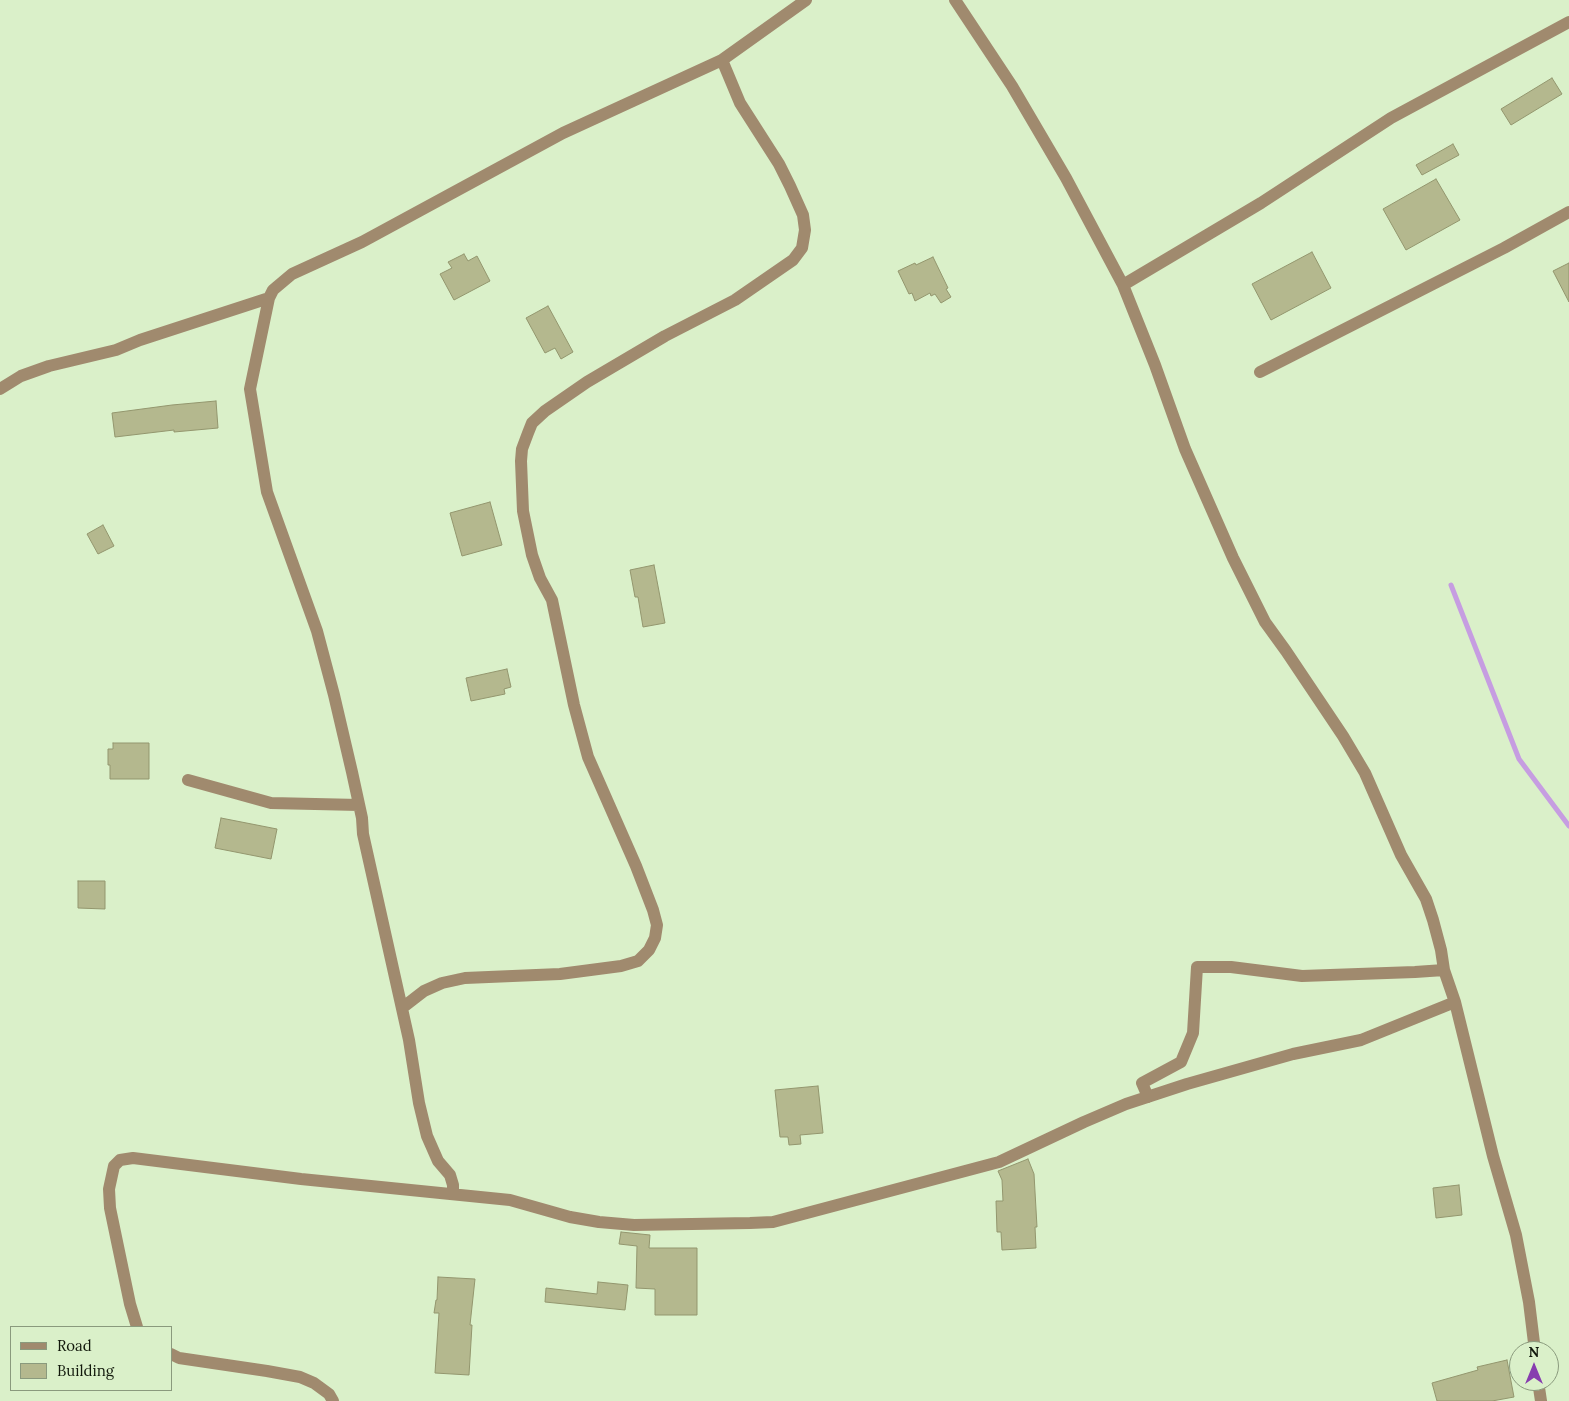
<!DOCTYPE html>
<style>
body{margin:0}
#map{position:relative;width:1569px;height:1401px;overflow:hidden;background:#daf0c9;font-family:Lora,serif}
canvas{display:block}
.legend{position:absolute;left:10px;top:1326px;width:162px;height:65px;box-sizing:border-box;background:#daf0c9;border:1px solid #8a9a7d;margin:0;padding:6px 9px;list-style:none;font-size:15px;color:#11180b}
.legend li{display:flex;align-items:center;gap:10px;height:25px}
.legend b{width:25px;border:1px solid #8a9a7d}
.north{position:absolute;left:1509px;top:1341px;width:50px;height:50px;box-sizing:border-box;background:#daf0c9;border:1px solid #8a9a7d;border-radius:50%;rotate:0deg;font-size:14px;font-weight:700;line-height:20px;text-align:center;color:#11180b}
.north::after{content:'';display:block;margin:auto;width:18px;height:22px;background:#873daf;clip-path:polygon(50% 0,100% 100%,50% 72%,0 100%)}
</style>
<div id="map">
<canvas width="1569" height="1401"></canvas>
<ul class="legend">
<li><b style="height:6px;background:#a08a6e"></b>Road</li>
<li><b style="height:14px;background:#b4b88e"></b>Building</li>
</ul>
<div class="north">N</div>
</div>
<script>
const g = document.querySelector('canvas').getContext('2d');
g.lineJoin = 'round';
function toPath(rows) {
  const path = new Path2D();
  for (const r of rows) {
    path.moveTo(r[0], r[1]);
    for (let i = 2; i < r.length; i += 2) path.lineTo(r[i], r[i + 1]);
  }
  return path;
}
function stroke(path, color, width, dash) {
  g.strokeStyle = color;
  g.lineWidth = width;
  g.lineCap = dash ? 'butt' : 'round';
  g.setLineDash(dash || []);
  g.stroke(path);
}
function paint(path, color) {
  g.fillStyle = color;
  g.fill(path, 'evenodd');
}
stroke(toPath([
 [1451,585,1519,759,1569,826]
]), '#c69de1', 5);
const building = toPath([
 [1552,78,1562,94,1511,125,1501,109,1552,78],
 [1453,144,1459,155,1422,175,1416,165,1453,144],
 [1436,179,1460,220,1406,250,1383,209,1436,179],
 [1312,252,1331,288,1271,320,1252,284,1312,252],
 [464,254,468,261,477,256,490,281,454,300,440,274,452,268,448,262,464,254],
 [933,257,948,288,946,289,951,297,941,303,935,294,931,296,930,293,915,301,912,293,909,294,898,271,915,263,916,265,933,257],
 [1569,263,1569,302,1553,271,1569,263],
 [548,306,573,352,561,359,555,348,545,353,526,318,548,306],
 [216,401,218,428,174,432,174,430,115,437,112,413,172,405,216,401],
 [490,502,502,545,462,556,450,513,490,502],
 [103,525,114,546,98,554,87,534,103,525],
 [654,565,665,623,643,627,638,597,635,597,630,570,654,565],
 [507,669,511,687,504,689,505,694,471,701,466,678,507,669],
 [113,743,149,743,149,779,110,779,110,765,108,765,108,749,113,749,113,743],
 [221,818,277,829,271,859,215,848,221,818],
 [78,881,105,881,105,909,78,908,78,881],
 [818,1086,823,1133,800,1135,801,1144,789,1145,788,1137,780,1137,775,1090,818,1086],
 [1028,1159,1034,1174,1037,1227,1035,1227,1036,1248,1002,1250,1001,1232,997,1232,996,1201,1003,1201,1002,1180,998,1171,1028,1159],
 [1459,1185,1462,1215,1436,1218,1433,1188,1459,1185],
 [621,1232,650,1235,649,1248,697,1248,697,1315,655,1315,655,1289,636,1288,637,1246,619,1244,621,1232],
 [438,1277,475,1279,470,1325,472,1325,469,1375,435,1373,439,1313,434,1313,436,1300,437,1300,438,1277],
 [598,1282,628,1285,625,1310,545,1302,546,1288,597,1294,598,1282],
 [1507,1360,1514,1397,1492,1401,1437,1401,1432,1383,1478,1370,1477,1367,1507,1360]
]);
paint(building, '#b4b88e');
stroke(building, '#93966e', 1);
stroke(toPath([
 [955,0,1012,86,1066,178,1123,285,1155,365,1185,449,1233,558,1265,622,1286,651,1343,736,1365,773,1401,855,1426,899,1433,920,1441,950,1444,970,1455,1002,1493,1156,1516,1235,1529,1302,1535,1351],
 [1123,285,1261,203,1391,118,1569,22],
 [1260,372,1504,248,1569,212],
 [0,389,21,376,49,366,116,350,140,340,269,298],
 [188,780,271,803,359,805],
 [402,1008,424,991,442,983,465,978,560,974,621,966,638,961,649,950,655,938,657,925,653,910,636,866,588,757,574,705,552,600,540,578,532,555,523,511,521,461,522,449,528,433,532,423,545,411,587,382,665,336,735,300,793,260,802,248,805,230,803,215,790,186,779,164,740,103,722,60],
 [1148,1097,1142,1083,1181,1062,1193,1033,1197,967,1231,967,1302,976,1415,972,1444,970],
 [453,1194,453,1185,450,1175,438,1161,427,1136,419,1103,409,1040,363,834,362,818,352,772,334,695,317,631,267,492,250,389,269,298,273,290,292,274,362,242,563,133,722,60,806,0],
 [137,1327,130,1304,110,1208,109,1189,114,1166,120,1160,133,1158,301,1179,510,1200,570,1217,599,1222,634,1225,750,1223,773,1222,999,1162,1084,1122,1126,1104,1187,1084,1293,1054,1361,1040,1455,1002],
 [171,1354,179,1358,267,1371,300,1377,314,1383,329,1394,333,1401],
 [1538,1381,1541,1401]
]), '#a08a6e', 12);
</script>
